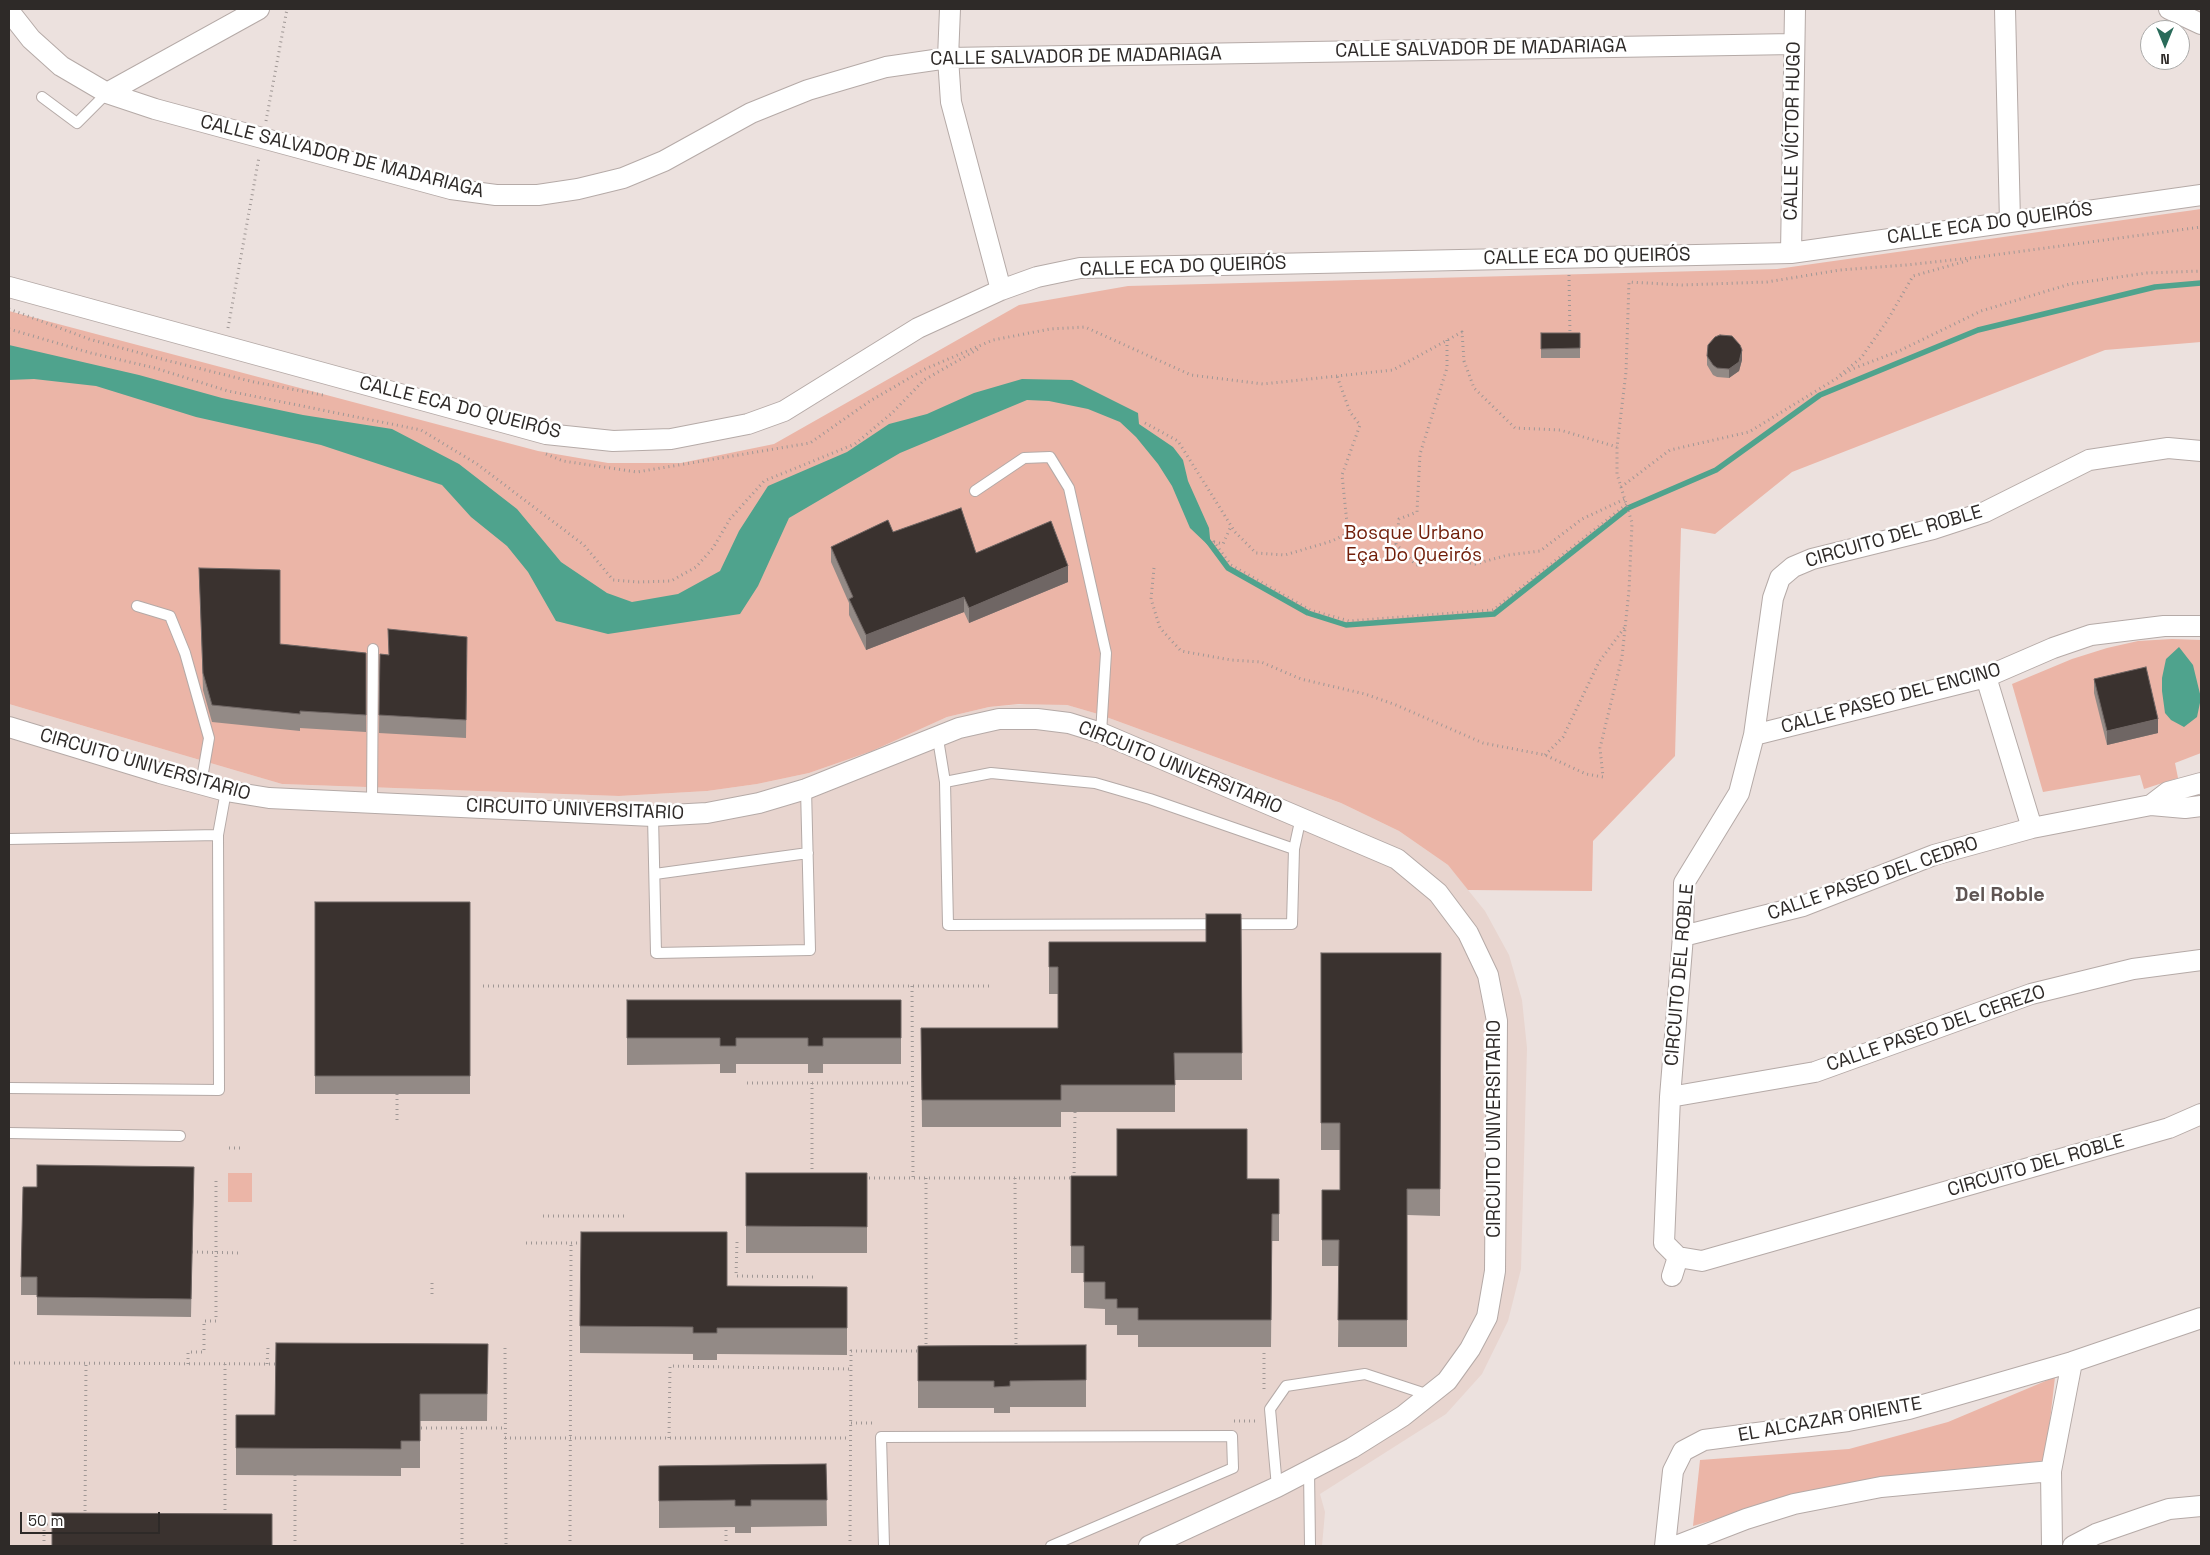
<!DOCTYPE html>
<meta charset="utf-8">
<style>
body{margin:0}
#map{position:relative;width:2210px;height:1555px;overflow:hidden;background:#ece1de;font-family:"Space Grotesk",sans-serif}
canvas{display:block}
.frame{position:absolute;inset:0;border:10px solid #2e2a28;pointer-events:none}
.north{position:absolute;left:2140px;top:20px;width:50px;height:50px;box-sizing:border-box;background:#fff;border:1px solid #abaaa9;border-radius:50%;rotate:180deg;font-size:14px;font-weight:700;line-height:20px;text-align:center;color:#2e2a28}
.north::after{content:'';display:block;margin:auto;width:18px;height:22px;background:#2a6b5a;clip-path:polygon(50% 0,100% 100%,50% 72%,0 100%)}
.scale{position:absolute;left:20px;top:1512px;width:140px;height:22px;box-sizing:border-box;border:2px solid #2e2a28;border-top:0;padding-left:6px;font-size:15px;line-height:18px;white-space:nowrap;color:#2e2a28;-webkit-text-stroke:4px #fff;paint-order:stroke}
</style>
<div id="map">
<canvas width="2210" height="1555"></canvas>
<div class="frame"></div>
<div class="north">N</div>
<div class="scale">50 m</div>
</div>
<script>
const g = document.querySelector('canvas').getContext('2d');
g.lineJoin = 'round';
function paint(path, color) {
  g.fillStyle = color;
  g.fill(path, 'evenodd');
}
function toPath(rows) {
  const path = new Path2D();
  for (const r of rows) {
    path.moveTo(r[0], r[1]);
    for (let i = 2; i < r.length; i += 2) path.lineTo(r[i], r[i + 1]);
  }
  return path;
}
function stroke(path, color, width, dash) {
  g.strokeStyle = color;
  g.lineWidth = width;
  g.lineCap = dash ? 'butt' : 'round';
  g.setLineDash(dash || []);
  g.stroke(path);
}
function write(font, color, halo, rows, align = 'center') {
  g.font = font + ' "Space Grotesk",sans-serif';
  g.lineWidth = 5;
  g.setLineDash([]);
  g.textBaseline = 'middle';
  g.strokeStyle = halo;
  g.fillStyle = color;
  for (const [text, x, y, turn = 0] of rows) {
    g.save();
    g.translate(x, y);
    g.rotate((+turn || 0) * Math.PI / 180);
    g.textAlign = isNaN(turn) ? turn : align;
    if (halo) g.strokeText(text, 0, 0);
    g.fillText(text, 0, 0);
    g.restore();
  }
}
paint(toPath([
 [1038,703,1067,705,1098,714,1341,803,1399,831,1448,865,1485,911,1509,955,1522,1000,1527,1048,1521,1269,1508,1321,1482,1374,1446,1414,1320,1494,1325,1512,1322,1546,9,1546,9,704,282,784,619,796,707,791,757,784,809,773,872,751,947,717,989,707]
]), '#e8d5cf');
paint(toPath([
 [2201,209,2201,342,2105,350,1792,472,1715,534,1681,528,1675,756,1593,841,1592,891,1468,890,1448,865,1399,831,1341,803,1098,714,1067,705,1019,704,989,707,947,717,872,751,809,773,757,784,707,791,619,796,282,784,9,704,9,311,538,451,608,463,681,463,774,444,1019,305,1128,286,1777,269],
 [2172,639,2201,640,2201,753,2175,763,2178,778,2144,789,2140,775,2043,792,2012,684,2072,659,2107,648,2138,641],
 [228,1173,252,1173,252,1202,228,1202],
 [2055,1377,2045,1464,1772,1503,1693,1526,1700,1460,1849,1449,1948,1422]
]), '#ebb5a7');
paint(toPath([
 [9,345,139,375,222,398,303,415,392,429,459,464,517,509,561,562,607,593,632,602,678,594,720,571,739,531,768,486,847,452,889,424,927,414,974,393,1022,379,1072,380,1138,413,1139,424,1173,447,1183,460,1188,481,1209,528,1211,548,1190,528,1172,486,1158,464,1136,437,1120,422,1088,409,1049,401,1027,400,900,453,789,518,758,586,740,614,608,634,556,621,528,572,507,546,471,517,442,485,321,445,196,417,96,386,34,379,9,380],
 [2179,647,2193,665,2201,698,2197,717,2184,727,2171,720,2165,713,2162,691,2162,678,2166,659]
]), '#4fa38d');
stroke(toPath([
 [1208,541,1228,568,1308,613,1346,625,1494,614,1628,508,1716,470,1820,395,1978,330,2155,287,2201,283]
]), '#4fa38d', 5.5);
const lane = toPath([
 [42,97,77,123,107,93],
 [975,491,1024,458,1050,457,1069,488,1106,653,1101,733],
 [137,606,170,616,185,653,209,738,201,784],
 [938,739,945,782,948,925,1292,924,1294,849,1150,799,1095,783,991,773,945,782],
 [372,804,373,649],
 [653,816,656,953,810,950,806,789],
 [9,839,218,835],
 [1294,849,1301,817],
 [655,874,808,853],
 [9,1088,219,1090,218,835,226,791],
 [9,1133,180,1136],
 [1309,1470,1310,1546],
 [1277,1487,1270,1409,1286,1386,1365,1374,1429,1395],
 [884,1546,881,1437,1232,1436,1233,1468,1051,1546]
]);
const street = toPath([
 [950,9,948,58,951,102,1001,290],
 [2005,9,2010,222],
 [2169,9,2201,24],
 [9,11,31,39,61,66,107,93,155,109,451,189,496,195,538,195,578,189,623,178,664,161,751,113,808,90,886,67,948,58,1794,44],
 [107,93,259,9],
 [1791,253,1795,9],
 [9,287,546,434,613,441,671,439,748,424,784,411,918,328,1001,290,1037,277,1080,268,1791,253,2201,195],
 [2201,451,2168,448,2089,460,1985,512,1933,529,1812,559,1793,567,1780,578,1773,598,1754,735,1739,793,1684,883,1683,936,1670,1097,1664,1243,1678,1257,1702,1261,2169,1128,2201,1114],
 [1986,677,2032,828],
 [9,727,160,773,226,791,269,798,653,816,707,813,759,803,806,789,959,728,999,719,1037,719,1069,723,1101,733,1397,859,1438,893,1468,933,1488,975,1497,1021,1495,1271,1487,1317,1470,1349,1447,1381,1403,1416,1352,1448,1277,1487,1149,1546],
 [1754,735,1986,677,2053,648,2091,635,2164,626,2201,626],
 [2151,805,2168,792,2201,783],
 [1683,936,1803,906,1934,855,2032,828,2151,805,2185,808,2201,806],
 [1670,1097,1815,1072,2031,994,2133,969,2201,960],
 [1672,1276,1678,1257],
 [1665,1546,1673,1471,1683,1451,1704,1440,1848,1421,1909,1409,2072,1362,2201,1318],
 [1676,1546,1746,1519,1794,1504,1881,1487,2051,1471],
 [2052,1546,2051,1471,2072,1362],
 [2073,1546,2096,1534,2148,1516,2169,1509,2201,1506]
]);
stroke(lane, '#b5aaa7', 12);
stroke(street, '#b5aaa7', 22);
stroke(toPath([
 [266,121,287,9],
 [1979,257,2201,227],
 [1569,275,1570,336],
 [9,309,89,339,169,361,254,382,323,395],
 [228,328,259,157],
 [9,329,91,353,155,368,228,391,421,430,477,464,584,545,613,580,638,582,671,581,696,567,713,548,730,519,764,481,855,444,892,413,924,380,980,348],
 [1447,340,1447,368,1420,454,1417,512,1399,519,1396,544,1416,565,1445,558,1475,564,1508,555,1540,551,1582,519,1625,499],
 [1840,375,1861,358,1887,321,1913,276,1970,260],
 [1145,423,1178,441,1235,532,1256,553,1285,555,1332,541,1348,533,1342,475,1360,425,1350,412,1337,376],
 [546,454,563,461,637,472,810,443,870,401,925,369,993,340,1050,329,1085,327,1191,375,1263,384,1393,370,1462,332,1464,361,1474,388,1515,428,1560,430,1617,447],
 [1621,487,1670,450,1749,432,1852,369,1899,351,1981,311,2070,284,2147,273,2201,271],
 [1213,541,1231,565,1310,610,1349,621,1493,610,1627,504],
 [1214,542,1223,544,1231,526],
 [1154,568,1151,599,1160,628,1181,651,1231,660,1261,662,1301,679,1365,694,1396,705,1483,743,1545,755,1586,774,1603,777,1600,748,1622,657,1629,590,1632,523,1617,474,1617,447,1626,372,1629,282,1682,285,1767,282,1840,270,1906,265,1980,257],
 [1545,755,1563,737,1599,662,1625,627],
 [483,986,989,986],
 [912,986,913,1178],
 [747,1083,912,1083],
 [812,1083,812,1177],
 [397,1094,397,1122],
 [229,1148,242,1148],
 [864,1178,1074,1178,1075,1112],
 [926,1178,926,1348],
 [1015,1178,1016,1349],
 [543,1216,628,1216],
 [737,1242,736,1276,816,1277],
 [526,1243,585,1243],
 [432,1283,432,1296],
 [505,1348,506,1546],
 [1264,1353,1264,1393],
 [9,1363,279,1364],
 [188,1364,188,1352,204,1352,204,1321,216,1321,216,1181],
 [225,1364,225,1516],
 [267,1364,268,1348],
 [1234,1421,1258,1421],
 [851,1423,876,1423],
 [416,1428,505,1428],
 [462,1428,462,1546],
 [505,1438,850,1438],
 [669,1438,670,1366,851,1369],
 [295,1475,295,1546],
 [85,1516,86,1363],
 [44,1546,44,1524,54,1524],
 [570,1546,571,1243],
 [726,1546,726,1527],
 [850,1546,851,1351,920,1351]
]), '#9f9795', 3, [1, 4]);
stroke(lane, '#fff', 10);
stroke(street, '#fff', 20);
stroke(toPath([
 [192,1252,242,1253]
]), '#9f9795', 3, [1, 4]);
paint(toPath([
 [1541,333,1580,333,1580,358,1541,358],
 [1707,356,1742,360,1739,371,1729,378,1717,377,1713,375,1707,365],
 [893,532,976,553,1068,582,969,623,964,612,866,650,849,615,849,603,831,562,831,547],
 [199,568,280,644,366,653,366,732,300,728,300,731,212,722,203,690],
 [388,629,467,655,466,738,379,733,380,654,389,655],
 [2094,679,2158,733,2107,745,2094,693],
 [315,902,470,902,470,1094,315,1094],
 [1241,914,1242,1080,1175,1080,1175,1112,1061,1112,1061,1127,922,1127,921,1028,1058,1028,1058,994,1049,994,1049,942,1206,942],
 [1321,953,1441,953,1440,1216,1407,1215,1407,1347,1338,1347,1339,1266,1322,1266,1322,1190,1340,1190,1340,1150,1321,1150],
 [627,1000,901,1000,901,1064,823,1064,823,1073,808,1073,808,1064,736,1064,736,1073,720,1073,720,1064,627,1065],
 [194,1167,191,1317,37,1315,37,1295,21,1295,21,1277,37,1187],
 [746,1173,867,1173,867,1253,746,1253],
 [1071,1176,1279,1179,1279,1241,1272,1241,1271,1347,1138,1347,1138,1335,1117,1335,1117,1325,1105,1325,1105,1309,1084,1308,1084,1273,1071,1273],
 [727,1286,847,1287,847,1355,717,1354,717,1360,693,1360,693,1354,580,1353,580,1326],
 [488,1344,487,1421,420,1421,420,1468,401,1468,401,1476,236,1475,236,1415,275,1415],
 [1086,1345,1086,1407,1010,1407,1010,1413,994,1413,994,1408,918,1408,918,1346],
 [826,1464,827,1526,751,1527,751,1533,735,1533,735,1527,659,1528,659,1466]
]), '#938a86');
paint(toPath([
 [1742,350,1742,360,1739,371,1729,378,1729,369],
 [1068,566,1068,582,969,623,969,608],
 [964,597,964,612,866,650,866,635],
 [2158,719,2158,733,2107,745,2107,731]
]), '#6f6664');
const building = toPath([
 [1541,333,1580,333,1580,348,1541,349,1541,333],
 [1720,335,1732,336,1740,345,1742,350,1739,362,1729,369,1717,368,1713,365,1707,356,1708,345,1715,337,1720,335],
 [961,508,976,553,1051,521,1068,566,969,608,964,597,866,635,849,599,853,597,831,547,888,520,893,532,961,508],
 [199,568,280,570,280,644,366,653,366,715,300,711,300,714,212,705,203,673,199,568],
 [388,629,467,637,466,720,379,715,380,654,389,655,388,629],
 [2146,667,2158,719,2107,731,2094,679,2146,667],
 [315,902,470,902,470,1076,315,1076,315,902],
 [1206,914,1241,914,1242,1053,1174,1053,1175,1085,1061,1085,1061,1100,922,1100,921,1028,1058,1028,1058,967,1049,967,1049,942,1206,942,1206,914],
 [1321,953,1441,953,1440,1189,1407,1189,1407,1320,1338,1320,1339,1240,1322,1240,1322,1190,1340,1190,1340,1123,1321,1123,1321,953],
 [627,1000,901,1000,901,1038,823,1038,823,1046,808,1046,808,1038,736,1038,736,1046,720,1046,720,1038,627,1038,627,1000],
 [1117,1129,1247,1129,1247,1179,1279,1179,1279,1214,1272,1214,1271,1320,1138,1320,1138,1308,1117,1308,1117,1299,1105,1299,1105,1282,1084,1282,1084,1246,1071,1246,1071,1176,1117,1176,1117,1129],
 [37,1165,194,1167,191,1299,37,1297,37,1277,21,1277,23,1187,37,1187,37,1165],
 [746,1173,867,1173,867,1227,746,1226,746,1173],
 [581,1232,727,1232,727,1286,847,1287,847,1328,717,1328,717,1333,693,1333,693,1327,580,1326,581,1232],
 [276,1343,488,1344,487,1394,420,1394,420,1441,401,1441,401,1449,236,1448,236,1415,275,1415,276,1343],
 [1086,1345,1086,1380,1010,1381,1010,1386,994,1387,994,1381,918,1381,918,1346,1086,1345],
 [826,1464,827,1500,751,1500,751,1506,735,1506,735,1500,659,1501,659,1466,826,1464],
 [52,1513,272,1514,272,1546,52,1546,52,1513]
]);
paint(building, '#3a322f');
stroke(building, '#6f6664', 1);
write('19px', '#2e2a28', '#fff', [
 ["CALLE SALVADOR DE MADARIAGA",1481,49,-1],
 ["CALLE SALVADOR DE MADARIAGA",1076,57,-1],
 ["CALLE VÍCTOR HUGO",1793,131,-89],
 ["CALLE SALVADOR DE MADARIAGA",342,157,14],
 ["CALLE ECA DO QUEIRÓS",1990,224,-8],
 ["CALLE ECA DO QUEIRÓS",1587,257,-1],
 ["CALLE ECA DO QUEIRÓS",1183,267,-2],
 ["CALLE ECA DO QUEIRÓS",460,408,14],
 ["CIRCUITO DEL ROBLE",1894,537,-16],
 ["CALLE PASEO DEL ENCINO",1891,699,-15],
 ["CIRCUITO UNIVERSITARIO",145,765,16],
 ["CIRCUITO UNIVERSITARIO",1180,768,22],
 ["CIRCUITO UNIVERSITARIO",575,810,2],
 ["CALLE PASEO DEL CEDRO",1873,879,-19],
 ["CIRCUITO DEL ROBLE",1680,975,-85],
 ["CALLE PASEO DEL CEREZO",1936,1029,-19],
 ["CIRCUITO UNIVERSITARIO",1495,1129,-90],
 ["CIRCUITO DEL ROBLE",2036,1166,-16],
 ["EL ALCAZAR ORIENTE",1830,1420,-10]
]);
write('19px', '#701e09', '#fff', [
 ["Bosque Urbano",1414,534],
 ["Eça Do Queirós",1414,556]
]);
write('bold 20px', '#5f5553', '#fff', [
 ["Del Roble",2000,896]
]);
</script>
